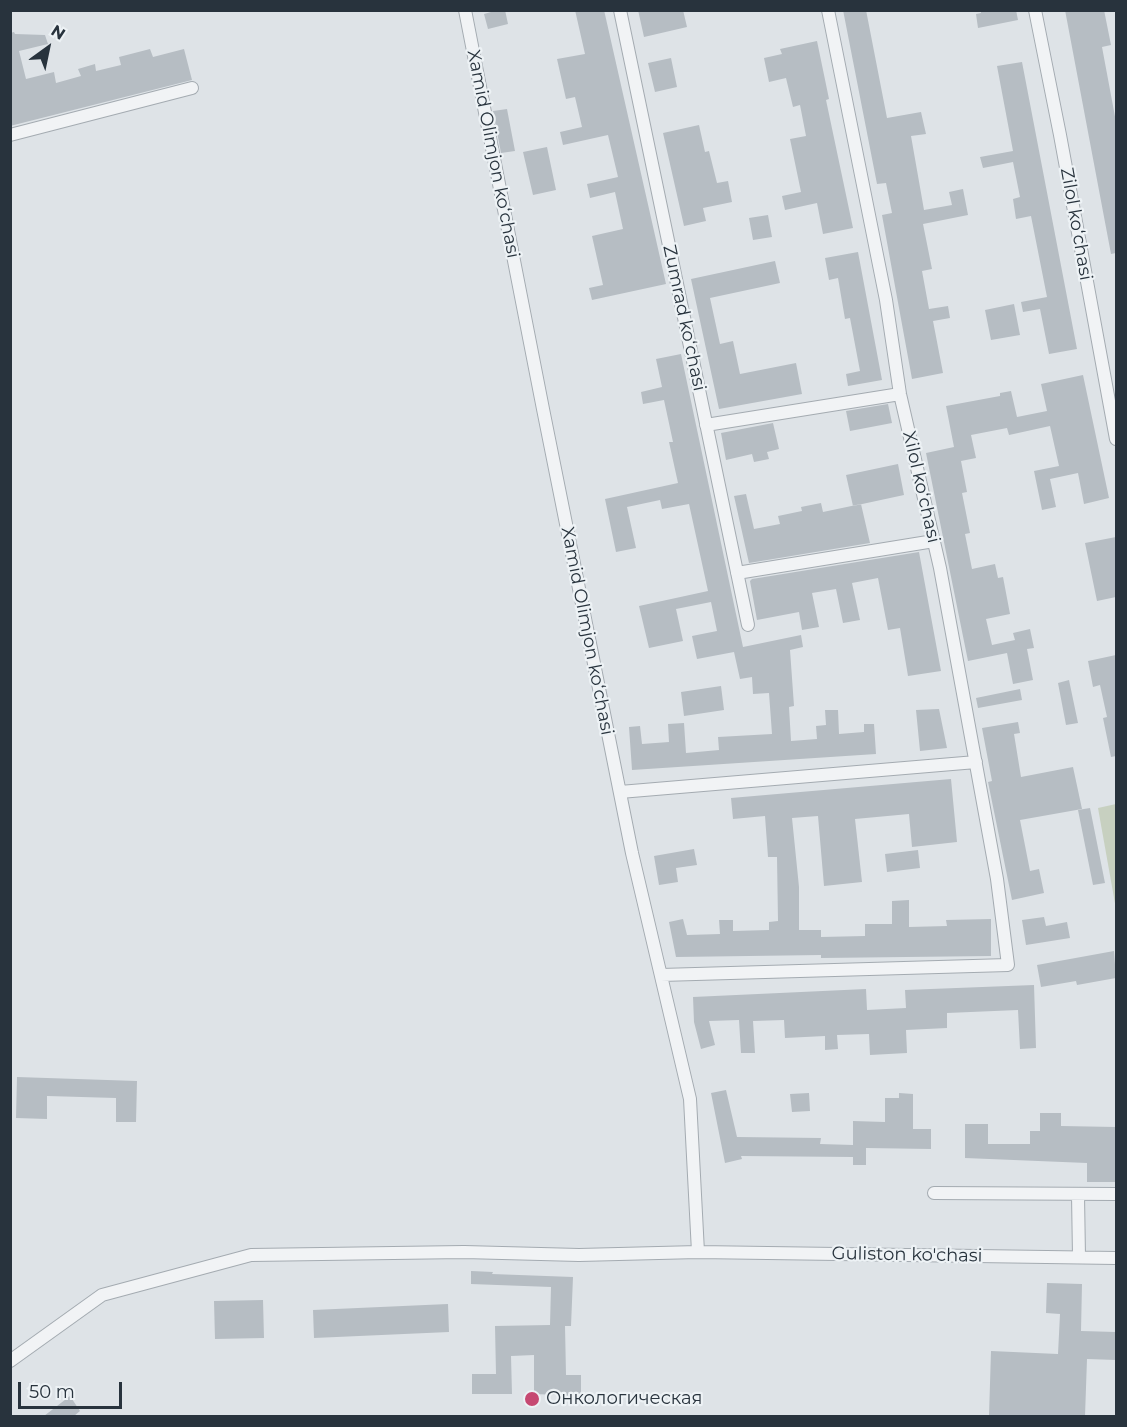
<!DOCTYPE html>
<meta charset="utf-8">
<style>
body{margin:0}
#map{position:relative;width:1127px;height:1427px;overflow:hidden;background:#dee3e7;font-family:Montserrat,sans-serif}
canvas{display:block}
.frame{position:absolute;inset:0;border:12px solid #28333d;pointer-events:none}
.north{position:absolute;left:18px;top:18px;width:60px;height:60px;-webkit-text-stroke:4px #edf2f5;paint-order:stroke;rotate:33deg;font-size:16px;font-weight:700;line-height:24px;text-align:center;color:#28333d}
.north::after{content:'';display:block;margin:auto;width:21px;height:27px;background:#28333d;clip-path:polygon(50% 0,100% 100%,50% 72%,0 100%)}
.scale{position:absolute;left:18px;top:1382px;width:104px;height:27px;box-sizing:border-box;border:3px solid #28333d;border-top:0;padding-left:8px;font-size:18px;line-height:21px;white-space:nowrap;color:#28333d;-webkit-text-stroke:4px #edf2f5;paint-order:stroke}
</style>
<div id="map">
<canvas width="1127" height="1427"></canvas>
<div class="frame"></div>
<div class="north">N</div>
<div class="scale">50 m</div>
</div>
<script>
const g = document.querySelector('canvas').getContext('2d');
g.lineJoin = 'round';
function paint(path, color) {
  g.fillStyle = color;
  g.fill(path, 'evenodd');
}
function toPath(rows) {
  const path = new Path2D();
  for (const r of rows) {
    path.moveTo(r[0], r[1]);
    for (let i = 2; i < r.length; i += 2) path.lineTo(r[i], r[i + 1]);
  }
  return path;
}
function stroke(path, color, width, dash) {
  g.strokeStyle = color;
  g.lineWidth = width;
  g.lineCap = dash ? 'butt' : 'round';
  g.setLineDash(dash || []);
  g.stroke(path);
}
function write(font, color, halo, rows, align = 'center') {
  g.font = font + ' Montserrat,sans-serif';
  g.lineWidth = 4.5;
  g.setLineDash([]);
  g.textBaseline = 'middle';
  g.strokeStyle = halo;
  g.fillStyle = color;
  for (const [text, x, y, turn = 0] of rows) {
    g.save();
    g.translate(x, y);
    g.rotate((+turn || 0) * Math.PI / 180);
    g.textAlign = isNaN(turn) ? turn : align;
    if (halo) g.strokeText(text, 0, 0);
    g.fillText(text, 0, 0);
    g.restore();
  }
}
paint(toPath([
 [1116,804,1116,909,1098,808]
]), '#c7d0c0');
paint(toPath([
 [498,10,505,10,508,24,488,29,484,14],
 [575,10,604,10,666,284,592,300,589,288,603,285,592,236,623,229,615,192,590,198,587,184,618,177,608,135,563,145,560,132,582,127,575,97,566,99,557,59,585,54],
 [638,10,683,10,687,27,644,37],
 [843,10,866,10,887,118,921,112,926,134,911,136,924,210,952,205,949,192,963,189,968,215,923,224,932,269,922,271,929,309,948,306,950,318,933,321,943,373,912,379,882,215,892,213,886,183,877,184],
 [981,10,1016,10,1018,20,978,28,976,14,981,13],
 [1065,10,1104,10,1111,45,1102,47,1116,122,1116,253,1111,254],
 [14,32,15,34,45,35,48,44,19,51,26,79,54,72,56,83,81,76,78,69,95,64,96,71,121,65,119,57,150,49,153,57,184,49,192,80,10,126,10,33],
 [817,41,829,99,826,100,853,228,823,234,817,203,785,210,782,196,801,192,790,139,806,136,800,105,793,107,786,78,769,82,764,58,782,54,780,49],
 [671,58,677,87,655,92,648,63],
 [1022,62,1077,349,1049,354,1040,309,1023,312,1021,302,1047,297,1031,216,1016,219,1013,199,1020,197,1013,162,983,168,980,157,1013,151,997,66],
 [507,109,515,151,501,153,493,111],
 [699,125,705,152,709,151,717,183,728,181,732,202,703,208,706,221,684,226,663,133],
 [547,147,556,190,533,195,523,152],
 [768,215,772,237,753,240,749,218],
 [858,252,882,380,848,386,846,374,860,371,850,318,845,319,838,278,829,280,825,258],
 [775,261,780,283,710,298,720,344,733,341,740,374,796,363,802,394,719,409,691,279],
 [1014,304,1020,335,991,340,985,310],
 [681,354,743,647,801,635,803,647,790,650,794,706,789,707,791,741,817,739,816,726,826,725,825,710,838,710,839,734,864,732,864,724,874,724,876,754,632,770,629,727,640,726,642,744,669,742,668,724,684,723,686,753,719,750,718,737,772,734,769,693,753,694,752,677,740,679,734,652,697,659,692,636,717,631,711,602,676,609,683,641,649,648,639,606,708,591,689,504,662,509,660,500,627,507,636,548,616,552,605,499,678,483,669,442,673,442,664,400,643,404,641,392,662,387,656,359],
 [1083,375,1109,498,1084,504,1078,473,1050,479,1056,507,1042,510,1034,471,1059,466,1050,426,1009,435,1007,428,971,435,976,458,961,461,967,492,962,493,970,533,965,534,972,569,995,564,998,578,1003,577,1010,614,986,619,992,645,1015,640,1013,633,1030,629,1034,648,1027,649,1033,680,1013,684,1007,653,968,661,926,453,954,447,946,406,1000,396,1000,393,1011,391,1017,417,1047,411,1041,384],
 [888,404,892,423,850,431,846,411],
 [773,423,779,449,767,452,769,459,754,462,752,454,726,460,721,433],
 [898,464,904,495,853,506,846,475],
 [746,494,754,529,780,524,778,516,802,511,801,507,821,503,823,512,861,504,870,543,749,563,734,496],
 [1116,537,1116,597,1097,601,1085,543],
 [919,552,941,671,908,676,900,628,888,630,878,578,852,583,860,620,843,623,836,589,812,593,819,627,802,630,799,612,757,620,750,581,752,579],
 [1116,655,1116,756,1111,757,1103,718,1107,717,1100,685,1093,687,1088,661],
 [1069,680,1078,723,1066,725,1058,683],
 [721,686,724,710,684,716,681,692],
 [1020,689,1022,700,978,708,976,698],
 [939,709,947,748,920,751,916,710],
 [1018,722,1020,733,1014,734,1021,777,1073,767,1082,809,1020,820,1030,871,1039,869,1044,893,1012,900,988,782,992,781,982,728],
 [951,779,957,842,912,847,909,814,855,819,862,882,824,886,818,816,792,818,799,887,799,930,821,930,821,937,865,936,865,924,892,924,892,901,909,900,909,927,947,926,946,920,991,919,991,956,821,958,821,955,676,957,669,922,683,919,687,935,720,934,719,920,733,920,733,931,769,930,769,922,778,921,777,857,768,857,765,816,733,819,731,798],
 [1090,808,1105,883,1093,885,1078,810],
 [694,849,697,865,676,868,678,882,659,885,654,856],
 [918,850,920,868,887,872,885,854],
 [1044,917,1046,926,1067,922,1070,938,1026,945,1022,920],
 [1114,951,1116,978,1077,985,1076,981,1041,987,1037,965],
 [1034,985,1036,1048,1020,1049,1018,1010,947,1013,947,1028,906,1030,907,1053,870,1055,869,1034,837,1035,838,1049,825,1050,825,1036,785,1038,784,1020,753,1021,755,1053,741,1053,739,1020,709,1021,715,1045,701,1049,694,1022,693,997,866,989,867,1010,906,1008,905,990],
 [17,1077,137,1081,136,1122,116,1122,116,1098,47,1096,47,1119,16,1118],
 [726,1090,737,1137,821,1138,820,1144,853,1145,853,1121,885,1122,885,1098,899,1098,899,1093,913,1094,913,1129,931,1129,931,1149,866,1148,866,1165,853,1165,853,1157,741,1156,742,1159,725,1163,711,1093],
 [809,1093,810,1111,792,1112,790,1094],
 [1040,1113,1061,1113,1061,1126,1116,1127,1116,1182,1087,1182,1087,1163,965,1158,965,1124,988,1124,988,1144,1030,1144,1030,1131,1040,1131],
 [471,1271,493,1272,492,1274,573,1277,571,1326,565,1326,566,1375,581,1375,581,1401,560,1401,560,1395,534,1394,534,1355,511,1356,512,1394,472,1394,472,1374,496,1374,495,1326,550,1325,551,1287,471,1284],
 [1047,1283,1082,1284,1081,1331,1116,1332,1116,1360,1087,1359,1085,1416,989,1416,991,1351,1058,1354,1060,1314,1046,1313],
 [263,1300,264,1338,215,1339,214,1301],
 [448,1304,449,1332,314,1338,313,1310],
 [70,1396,80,1411,74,1416,44,1416]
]), '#b6bdc3');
const street = toPath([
 [465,10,543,409,632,853,690,1099,698,1252],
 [620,10,748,625],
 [1035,10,1060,135,1116,439],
 [10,135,192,88],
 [706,425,900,394],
 [737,573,934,541],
 [620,792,976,762],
 [661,975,1008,965,997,879,940,568,900,394,886,300,828,10],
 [934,1193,1116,1194],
 [1078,1195,1079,1257],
 [10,1361,102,1295,251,1255,464,1252,579,1255,698,1252,1116,1258]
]);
stroke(street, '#a4abb1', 14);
stroke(street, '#f1f3f5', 12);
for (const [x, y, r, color] of [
 [532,1399,8,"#c64972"]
]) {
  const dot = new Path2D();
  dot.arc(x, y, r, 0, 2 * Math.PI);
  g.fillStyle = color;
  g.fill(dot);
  stroke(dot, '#edf2f5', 2);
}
write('18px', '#28333d', '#edf2f5', [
 ["Xamid Olimjon koʻchasi",493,154,79],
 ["Zilol koʻchasi",1076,224,80],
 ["Zumrad koʻchasi",684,318,78],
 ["Xilol koʻchasi",921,487,77],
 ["Xamid Olimjon koʻchasi",587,631,79],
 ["Guliston ko'chasi",907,1255,1]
]);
write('18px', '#28333d', '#edf2f5', [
 ["Онкологическая",546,1399]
], 'left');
</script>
